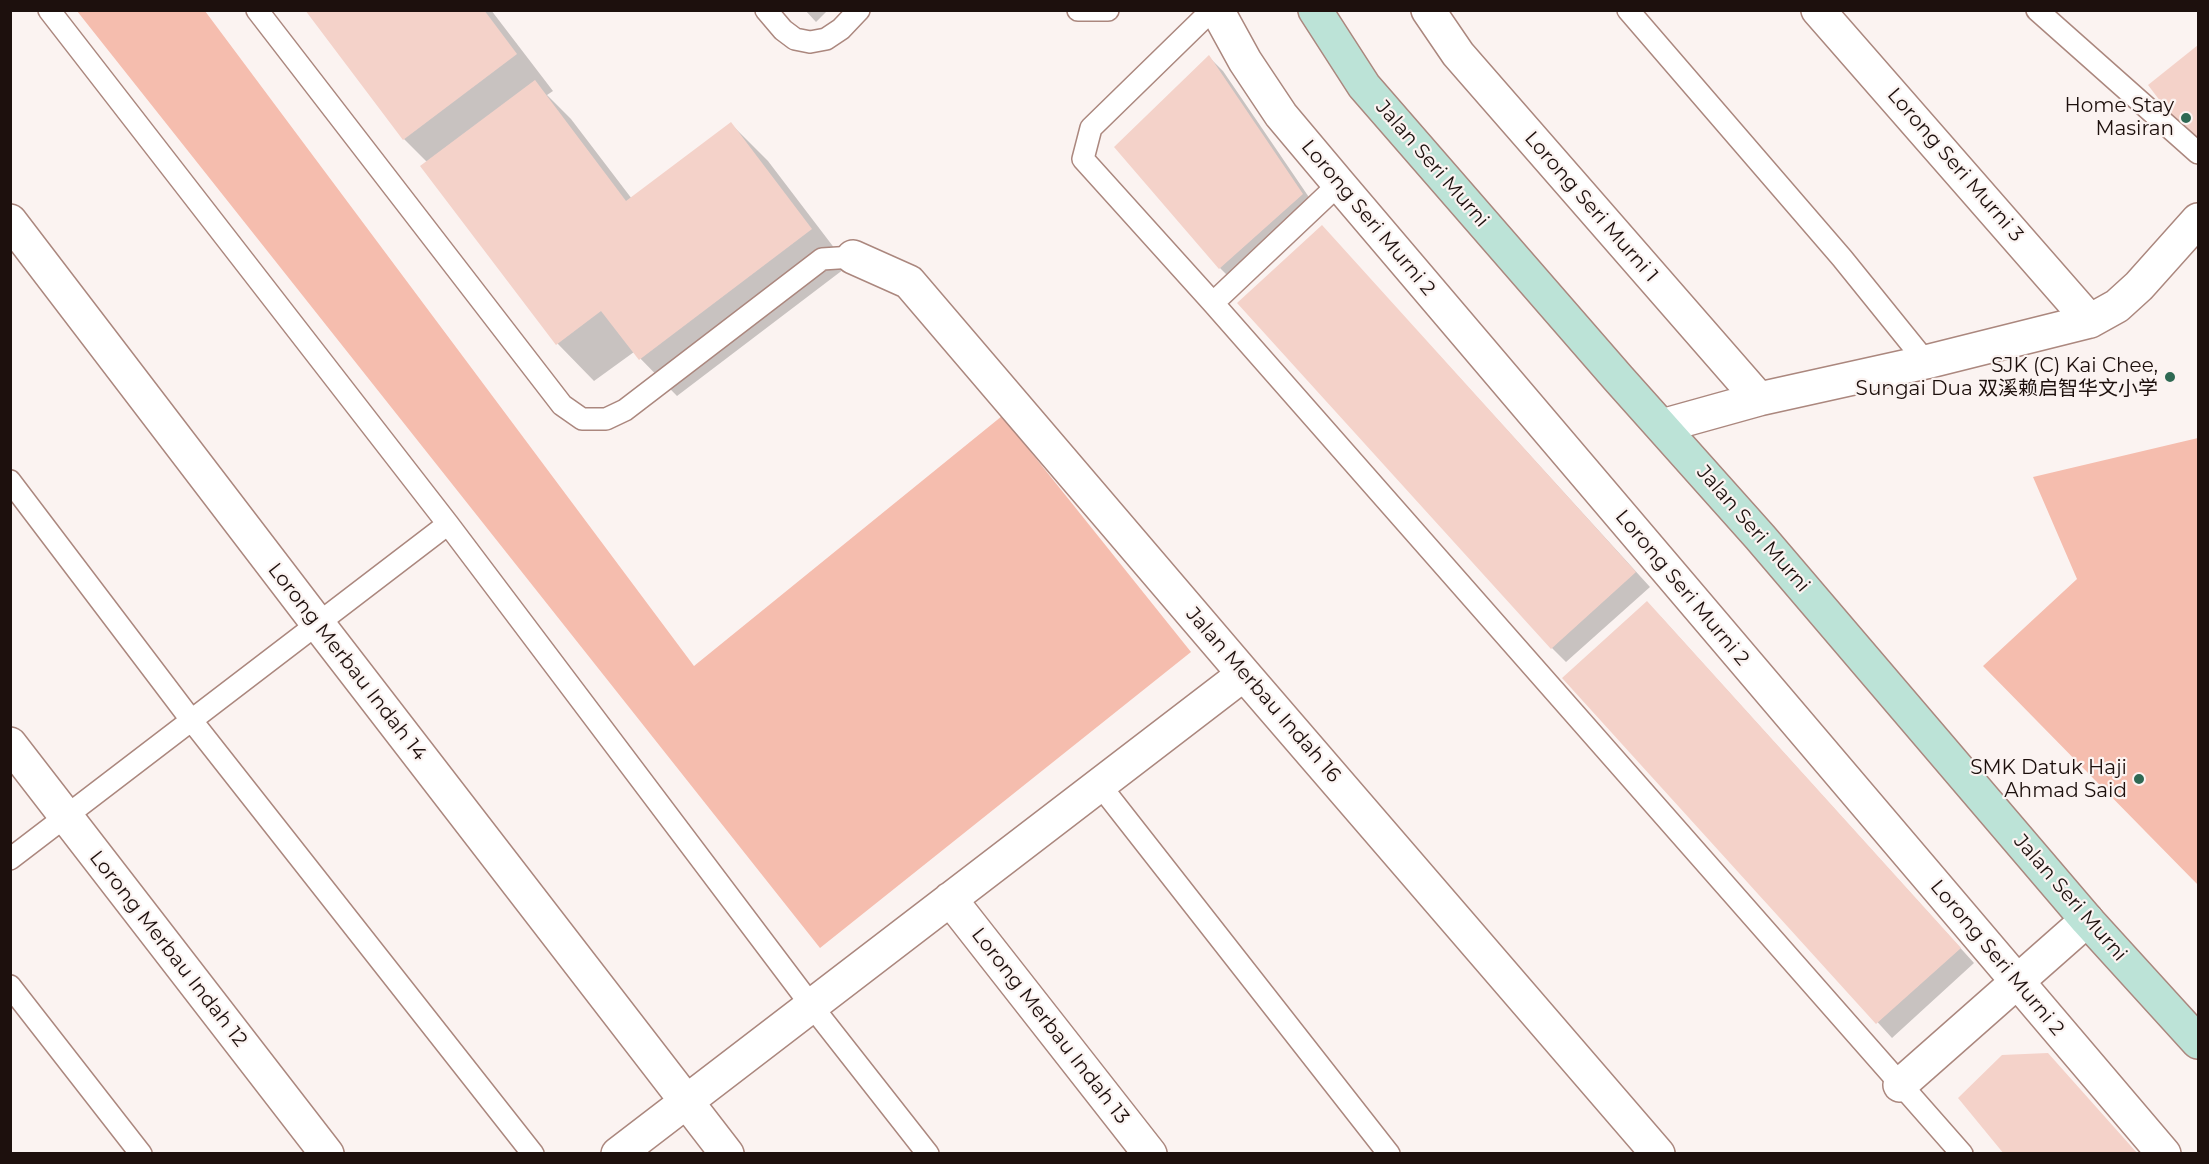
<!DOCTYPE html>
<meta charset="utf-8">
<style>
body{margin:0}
#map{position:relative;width:2209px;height:1164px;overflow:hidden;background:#fbf3f1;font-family:Montserrat,sans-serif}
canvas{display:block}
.frame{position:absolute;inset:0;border:12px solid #1d100d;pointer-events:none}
</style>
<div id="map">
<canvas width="2209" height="1164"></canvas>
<div class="frame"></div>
</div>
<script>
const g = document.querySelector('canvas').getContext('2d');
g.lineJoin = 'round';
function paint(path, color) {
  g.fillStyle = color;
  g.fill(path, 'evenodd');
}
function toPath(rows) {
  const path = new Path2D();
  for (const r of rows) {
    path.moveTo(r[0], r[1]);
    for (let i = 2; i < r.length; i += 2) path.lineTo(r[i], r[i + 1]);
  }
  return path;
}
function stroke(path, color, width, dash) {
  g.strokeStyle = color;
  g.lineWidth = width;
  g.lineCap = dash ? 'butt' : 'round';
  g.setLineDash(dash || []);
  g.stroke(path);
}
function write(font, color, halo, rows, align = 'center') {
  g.font = font + ' Montserrat,"Noto Sans SC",sans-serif';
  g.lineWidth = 4.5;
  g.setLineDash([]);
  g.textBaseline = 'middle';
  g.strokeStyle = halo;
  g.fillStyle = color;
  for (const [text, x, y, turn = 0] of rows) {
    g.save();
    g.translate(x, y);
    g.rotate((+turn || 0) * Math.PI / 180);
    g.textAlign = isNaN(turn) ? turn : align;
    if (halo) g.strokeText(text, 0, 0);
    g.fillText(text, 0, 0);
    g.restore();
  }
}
paint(toPath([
 [77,11,205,11,694,666,1002,416,1191,652,820,948],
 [2198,438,2198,885,1983,666,2077,579,2033,477]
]), '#f5bdae');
paint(toPath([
 [307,10,491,10,553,91,547,95,571,119,632,199,731,124,768,161,848,266,677,396,634,352,594,381,558,344,422,167,428,163,404,139],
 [805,10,828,10,816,22],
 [2198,47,2198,149,2150,85],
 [1209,57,1223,71,1317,209,1234,282,1220,268],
 [1336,242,1650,587,1566,662,1552,648],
 [1661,617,1974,963,1892,1038,1564,678]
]), '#0003');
paint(toPath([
 [305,10,484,10,517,54,403,140],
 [2198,45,2198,151,2148,85],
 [1209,55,1303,194,1219,269,1114,147],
 [535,80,626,201,731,122,812,229,639,360,601,311,556,345,420,166],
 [1322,225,1636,572,1551,649,1237,303],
 [1647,601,1961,948,1876,1024,1562,678],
 [2048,1053,2138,1154,2004,1154,1958,1098,2002,1055]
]), '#f4d2c9');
const lane = toPath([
 [49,10,448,524,811,1005,928,1154],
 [257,10,562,405,582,419,606,419,625,410,822,259,853,257],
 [766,10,783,30,795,39,810,42,826,39,841,29,859,10],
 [1078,10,1108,10],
 [1212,10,1091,128,1083,159,1213,303,1962,1154],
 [1628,10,1842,258,1926,362],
 [2037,10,2198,153],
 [1213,303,1339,184],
 [10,481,192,721,533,1154],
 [1099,784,1389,1154],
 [10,859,448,524],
 [10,986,141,1154]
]);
const street = toPath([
 [1217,10,1245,61,1281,115,1339,184,2164,1154],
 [1428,10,1458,54,1759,399],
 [1818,10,2090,321],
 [10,221,318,624,727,1154],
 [853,257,909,282,1244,674,1658,1154],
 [1662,426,1759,399,1926,362,2090,321,2117,306,2139,286,2198,220],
 [10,744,327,1154],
 [950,899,1150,1154],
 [1900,1085,2087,920],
 [618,1154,1244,674]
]);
const secondary = toPath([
 [1315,10,1364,86,1618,378,1760,537,2087,920,2198,1042]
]);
stroke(lane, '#ab877e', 24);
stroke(street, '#ab877e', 36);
stroke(secondary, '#ab877e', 36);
stroke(lane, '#fff', 21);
stroke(street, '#fff', 33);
stroke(secondary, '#bce3d7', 33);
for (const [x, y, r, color] of [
 [2186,118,6,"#2e6953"],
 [2170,377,6,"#2e6953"],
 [2139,779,6,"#2e6953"]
]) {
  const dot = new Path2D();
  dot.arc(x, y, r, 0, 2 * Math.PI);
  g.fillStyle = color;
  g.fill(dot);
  stroke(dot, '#fbf3f1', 2);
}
write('20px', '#1d100d', '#fbf3f1', [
 ["Home Stay",2174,106],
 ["Masiran",2174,129],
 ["SJK (C) Kai Chee,",2158,366],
 ["Sungai Dua 双溪赖启智华文小学",2158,389],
 ["SMK Datuk Haji",2127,768],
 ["Ahmad Said",2127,791]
], 'right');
write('20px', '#1d100d', '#fbf3f1', [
 ["Jalan Seri Murni",1432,164,49],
 ["Lorong Seri Murni 3",1955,165,49],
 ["Lorong Seri Murni 1",1591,207,49],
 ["Lorong Seri Murni 2",1368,218,50],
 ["Jalan Seri Murni",1753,529,49],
 ["Lorong Seri Murni 2",1682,588,50],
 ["Lorong Merbau Indah 14",347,662,52],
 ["Jalan Merbau Indah 16",1263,695,49],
 ["Jalan Seri Murni",2070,898,49],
 ["Lorong Merbau Indah 12",168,949,52],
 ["Lorong Seri Murni 2",1997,958,50],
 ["Lorong Merbau Indah 13",1050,1026,52]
]);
</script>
